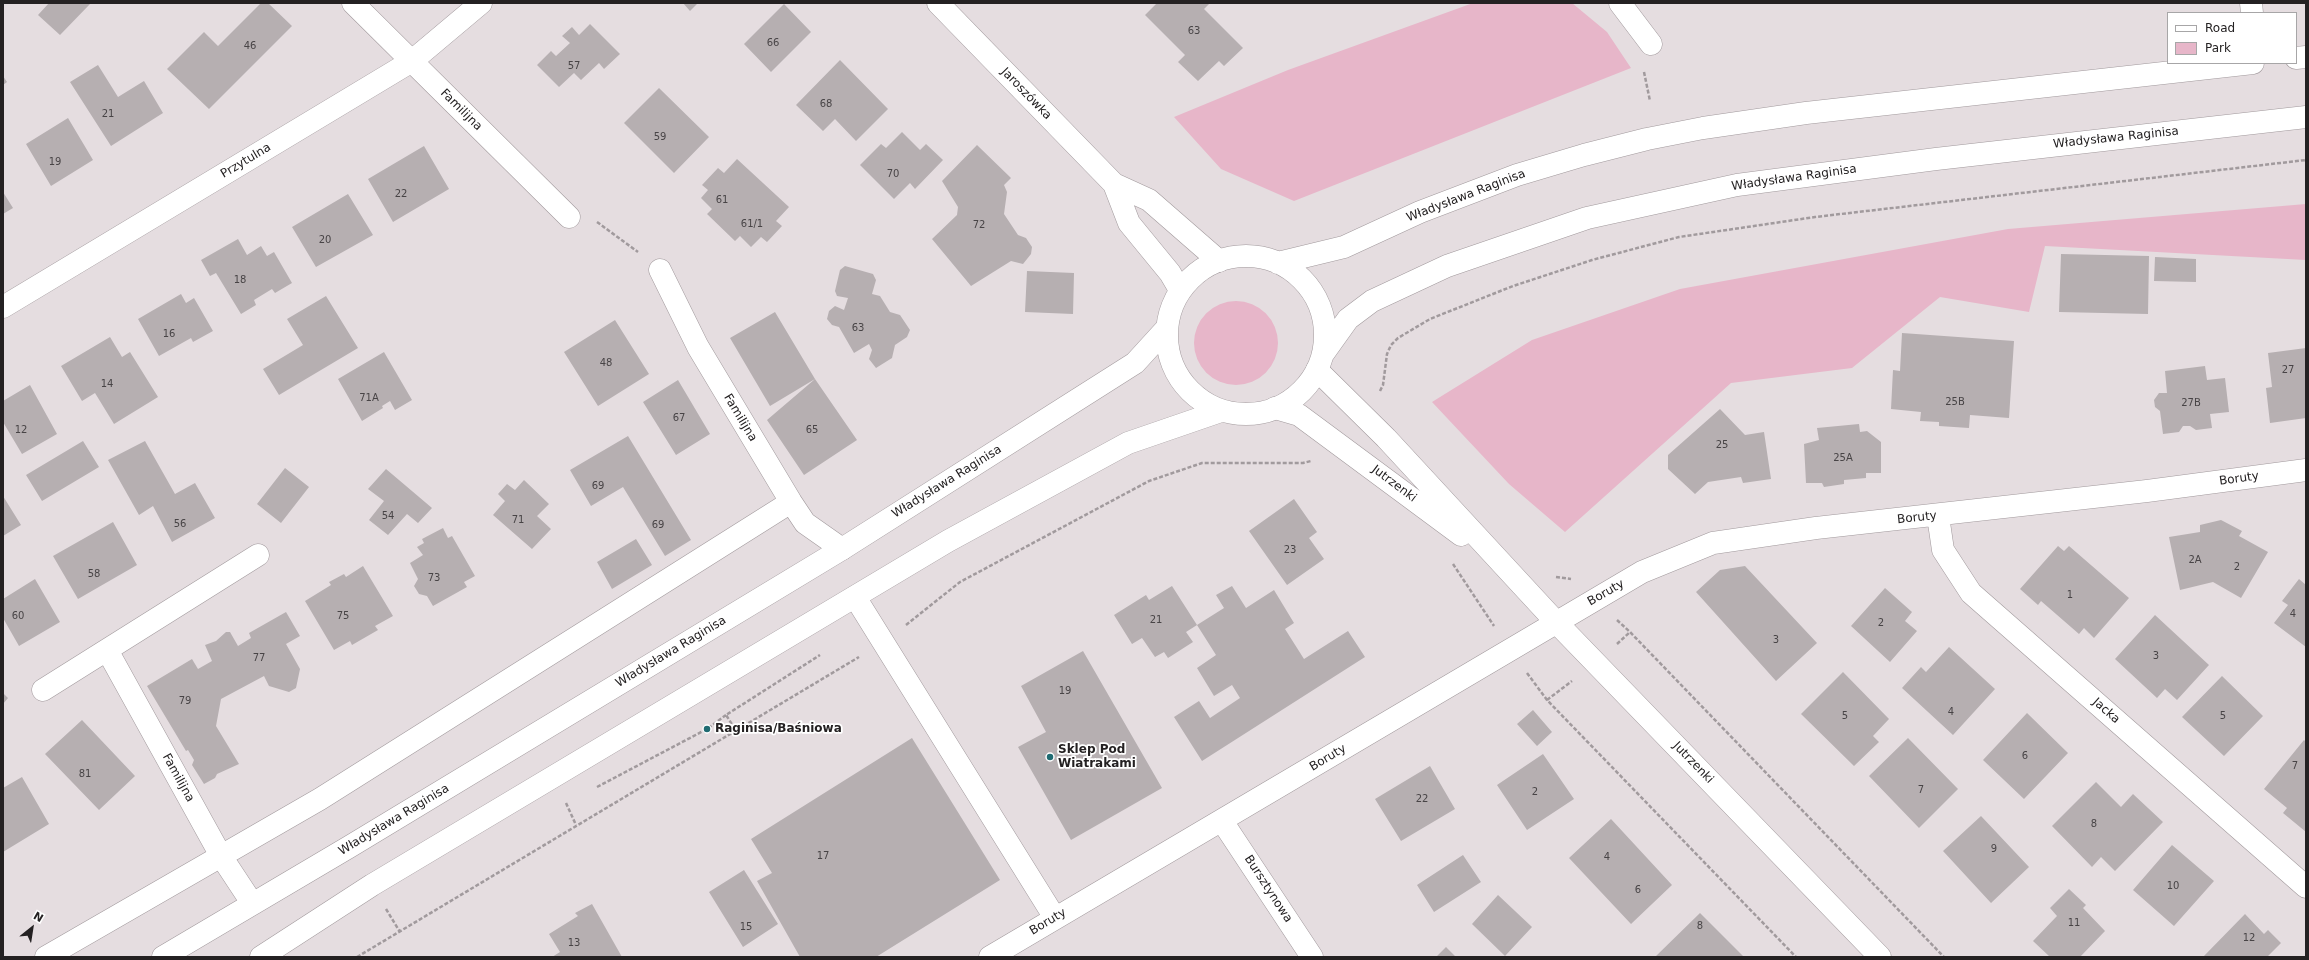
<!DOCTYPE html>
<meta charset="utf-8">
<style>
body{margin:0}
#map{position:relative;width:2309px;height:960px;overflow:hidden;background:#e5dde0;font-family:"DejaVu Sans",sans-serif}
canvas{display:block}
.frame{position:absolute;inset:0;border:4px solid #242122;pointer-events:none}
.legend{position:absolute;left:2167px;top:12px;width:130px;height:52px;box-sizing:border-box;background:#fff;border:1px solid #a7a6a7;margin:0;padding:5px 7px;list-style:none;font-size:12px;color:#242122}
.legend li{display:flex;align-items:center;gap:8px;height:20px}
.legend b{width:20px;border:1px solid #a7a6a7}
.north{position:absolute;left:12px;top:908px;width:40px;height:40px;-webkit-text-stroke:3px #fff;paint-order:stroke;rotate:30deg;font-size:11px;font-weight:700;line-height:16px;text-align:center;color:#242122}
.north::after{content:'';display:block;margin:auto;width:14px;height:18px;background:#242122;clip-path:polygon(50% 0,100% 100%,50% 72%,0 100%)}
</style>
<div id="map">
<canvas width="2309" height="960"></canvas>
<div class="frame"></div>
<ul class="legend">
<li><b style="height:5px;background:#fff"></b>Road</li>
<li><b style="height:11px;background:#e7b6c9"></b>Park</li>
</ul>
<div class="north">N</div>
</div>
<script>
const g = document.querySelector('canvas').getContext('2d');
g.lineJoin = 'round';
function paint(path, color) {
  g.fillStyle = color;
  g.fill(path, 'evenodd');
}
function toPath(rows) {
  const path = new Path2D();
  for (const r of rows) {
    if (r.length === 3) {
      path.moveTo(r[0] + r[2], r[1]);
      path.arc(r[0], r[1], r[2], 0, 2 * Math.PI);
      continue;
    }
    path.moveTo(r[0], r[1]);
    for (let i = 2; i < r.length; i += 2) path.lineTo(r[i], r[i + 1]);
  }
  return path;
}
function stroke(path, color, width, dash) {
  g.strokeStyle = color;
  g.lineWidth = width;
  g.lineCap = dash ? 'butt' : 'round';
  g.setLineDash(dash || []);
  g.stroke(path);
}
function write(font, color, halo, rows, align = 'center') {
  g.font = font + ' "DejaVu Sans",sans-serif';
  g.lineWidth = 3.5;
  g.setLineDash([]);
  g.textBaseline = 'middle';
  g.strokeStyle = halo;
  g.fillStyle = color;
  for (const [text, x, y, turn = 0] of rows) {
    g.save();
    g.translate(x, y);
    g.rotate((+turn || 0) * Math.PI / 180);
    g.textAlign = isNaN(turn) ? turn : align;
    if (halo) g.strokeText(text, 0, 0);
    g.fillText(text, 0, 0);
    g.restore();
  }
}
paint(toPath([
 [1473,3,1572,3,1607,32,1631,68,1294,201,1221,169,1174,117,1288,70],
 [2306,204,2306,260,2045,246,2029,312,1940,297,1852,368,1731,383,1565,532,1509,484,1432,402,1532,340,1680,289,2008,229],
 [1236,343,42]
]), '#e7b6c9');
paint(toPath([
 [49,3,91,3,60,35,38,15],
 [261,3,268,3,292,26,209,109,167,69,204,32,218,46],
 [683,3,698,3,690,11],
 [1157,3,1210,3,1204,9,1243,48,1224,66,1219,61,1198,81,1178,62,1185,55,1145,15],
 [784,4,811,32,771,72,744,44],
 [590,24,620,54,604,69,599,63,581,80,574,73,559,87,537,65,551,51,556,56,570,43,562,36,572,27,579,35],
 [840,60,888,109,856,141,835,119,823,131,796,105],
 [98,65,118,97,144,81,163,113,111,146,70,82],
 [3,76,7,82,3,85],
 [659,88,709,137,674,173,624,123],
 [68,118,93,160,51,186,26,144],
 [902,132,920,150,926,144,943,160,915,189,910,183,894,199,860,165,881,144,886,148],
 [977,145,1011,178,1004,185,1007,192,1004,214,1018,235,1026,238,1032,247,1031,254,1023,264,1011,261,971,286,932,239,957,215,958,207,942,181],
 [424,146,449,189,393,222,368,179],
 [737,159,789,207,776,221,782,226,767,242,761,237,751,247,740,236,735,241,707,214,712,209,701,198,708,190,702,185,718,168,724,173],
 [3,192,13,208,3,214],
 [348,194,373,235,316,267,292,227],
 [238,239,247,255,261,246,267,256,274,252,292,283,275,293,272,289,254,300,256,305,241,314,216,273,210,276,201,260],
 [2061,254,2149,256,2148,314,2059,312],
 [2155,257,2196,259,2196,282,2154,281],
 [845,266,873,274,876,280,872,294,880,296,890,312,900,315,910,330,907,337,895,345,892,358,876,368,869,359,872,350,869,344,854,353,839,327,832,325,827,319,829,311,835,306,844,310,848,298,837,296,835,291,840,270],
 [1027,271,1074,273,1073,314,1025,312],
 [181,294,186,303,194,298,213,331,193,342,191,338,159,356,138,319],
 [326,296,358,348,279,395,263,369,303,345,287,319],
 [775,312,815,379,857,440,804,475,767,420,815,379,770,406,730,338],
 [615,320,649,374,598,406,564,352],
 [1902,333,2014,341,2009,418,1970,415,1969,428,1939,426,1939,422,1920,421,1921,412,1891,409,1893,370,1900,371],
 [110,337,122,357,130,352,158,397,114,424,95,393,82,401,61,366],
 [2306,348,2306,418,2270,423,2266,388,2272,387,2268,353],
 [384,352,412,400,395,410,390,401,382,406,383,408,362,421,338,379],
 [2205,366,2207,380,2225,378,2229,412,2210,414,2212,428,2196,430,2190,426,2183,426,2179,432,2163,434,2160,411,2155,407,2154,400,2159,393,2167,393,2165,371],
 [678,380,710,434,676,455,643,402],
 [30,385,57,434,22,454,3,422,3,401],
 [1720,409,1745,435,1764,432,1771,479,1743,483,1741,477,1708,482,1695,494,1668,469,1668,455],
 [1859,424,1860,432,1867,431,1881,442,1881,473,1866,473,1866,478,1844,480,1844,484,1824,487,1822,483,1806,483,1804,444,1819,440,1817,428],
 [628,436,691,540,665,556,623,487,591,506,570,470],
 [83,441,99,467,42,501,26,475],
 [145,441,175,494,195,483,215,518,172,542,153,506,139,515,108,460],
 [285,468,309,487,281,523,257,504],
 [386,469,432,508,418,523,407,514,388,535,369,520,384,501,368,489],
 [524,480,549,504,537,516,551,529,532,549,493,515,505,501,498,494,507,484,515,490],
 [3,496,21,525,3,536],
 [1294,499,1317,532,1309,538,1324,559,1287,585,1249,531],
 [2221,520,2242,531,2239,536,2268,552,2241,598,2213,582,2180,590,2169,537,2200,532,2200,525],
 [113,522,137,565,78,599,53,556],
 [443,528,448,538,452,536,475,576,464,582,467,587,433,606,427,596,419,594,414,586,418,579,410,563,423,555,417,547,424,543,422,539],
 [636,539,652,565,612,589,597,562],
 [2058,546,2064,551,2069,546,2129,598,2094,638,2084,628,2079,634,2041,601,2038,605,2020,589],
 [363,566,393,616,375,626,378,630,352,645,350,641,334,650,305,601,331,585,329,582,344,574,346,577],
 [1745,566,1817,643,1776,681,1696,592,1720,570],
 [35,579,60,622,19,646,3,618,3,599],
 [2299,579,2306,585,2306,647,2274,623,2288,605,2282,601],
 [1172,586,1197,625,1186,632,1193,642,1168,658,1164,652,1155,657,1142,638,1132,644,1114,615,1146,595,1149,600],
 [1232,586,1246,608,1274,590,1294,623,1285,629,1304,659,1348,631,1365,657,1202,761,1174,717,1199,701,1210,718,1240,698,1232,685,1214,696,1197,668,1216,655,1197,625,1224,608,1216,595],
 [1885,588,1912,612,1905,621,1917,631,1890,662,1851,626],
 [286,612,300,636,286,644,300,669,296,688,289,692,269,686,264,676,221,699,216,726,239,764,217,774,215,778,204,784,192,765,194,760,188,750,186,751,147,686,192,659,198,669,212,661,205,645,216,641,226,632,230,632,238,646,251,638,249,633],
 [2155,615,2209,665,2177,700,2165,689,2157,698,2115,659],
 [1949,647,1995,689,1953,735,1902,688,1921,667,1926,672],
 [1083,651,1162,788,1071,840,1018,747,1046,732,1021,686],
 [1843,672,1889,719,1873,736,1879,742,1854,766,1801,714],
 [2222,676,2263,716,2224,756,2182,717],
 [3,693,8,698,3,704],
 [1533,710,1552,732,1537,746,1517,724],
 [2027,713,2068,753,2024,799,1983,760],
 [82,720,135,776,99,810,45,754],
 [912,738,1000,880,876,957,800,957,757,881,772,873,751,839],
 [1908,738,1958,789,1919,828,1869,776],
 [2304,740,2306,742,2306,832,2283,813,2287,808,2264,789],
 [1543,754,1574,799,1527,830,1497,785],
 [1430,766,1455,809,1401,841,1375,799],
 [22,777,49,824,3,852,3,788],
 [2096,782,2121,807,2133,794,2163,822,2115,871,2101,857,2092,867,2052,826],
 [1981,816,2029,867,1991,903,1943,851],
 [1611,819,1672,885,1631,924,1569,858],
 [2172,845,2214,881,2174,926,2133,890],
 [1463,855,1481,882,1434,912,1417,885],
 [744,870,778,924,743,947,709,892],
 [2069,889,2086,905,2083,908,2105,931,2080,957,2050,957,2033,941,2057,916,2050,908],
 [1498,895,1532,927,1505,956,1472,924],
 [592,904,622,957,552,957,560,952,549,934,578,916,575,913],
 [1700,913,1744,957,1655,957],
 [2245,914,2264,934,2268,930,2281,943,2267,957,2203,957],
 [1446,947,1456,957,1436,957]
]), '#b6afb1');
const minor = toPath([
 [353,3,569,217],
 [938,3,1114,184,1149,200,1219,261],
 [1620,3,1651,44],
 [2251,3,2252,13],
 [1114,184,1129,223,1170,273,1180,290],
 [660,270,698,347,791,502,805,523,842,549],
 [3,307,412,61,481,3],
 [1317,370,1386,438,1556,622,1880,957],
 [1275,408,1299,415,1461,535],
 [1938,516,1943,550,1971,593,2306,887],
 [855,597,1055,918],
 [107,650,221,856,252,903],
 [43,690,258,555],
 [1222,821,1312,957],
 [46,957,320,799,791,502],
 [990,957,1642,572,1713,543,1816,528,2147,491,2306,470]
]);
const major = toPath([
 [2296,58,2306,57],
 [1246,335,79],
 [1278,263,1344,247,1420,212,1517,175,1584,155,1647,139,1703,128,1806,113,2253,63],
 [1323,354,1348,319,1372,301,1447,266,1587,218,1737,185,1936,159,2306,117],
 [163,957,349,847,842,549,1135,363,1166,329],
 [261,957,372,885,948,541,1128,443,1221,411]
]);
stroke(minor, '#a1999c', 23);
stroke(major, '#a1999c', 23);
stroke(toPath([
 [1644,72,1650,101],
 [597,222,638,252],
 [1380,391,1383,385,1387,354,1391,345,1398,338,1430,319,1513,286,1592,260,1679,237,1815,217,2306,160],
 [1453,564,1494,626],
 [1556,577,1571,579],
 [1617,620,1630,632],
 [906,625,960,582,1149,481,1202,463,1303,463,1311,461],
 [1617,644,1630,632,1944,957],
 [1527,673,1547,700,1796,957],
 [1547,700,1572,681],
 [735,729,726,715,820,655],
 [597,787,707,729,726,715],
 [566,803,576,825],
 [386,909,400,932],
 [357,957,859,657]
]), '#a19a9d', 2.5, [4, 2]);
stroke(minor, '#fff', 22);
stroke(major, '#fff', 22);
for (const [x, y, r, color] of [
 [707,729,4,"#206b72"],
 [1050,757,4,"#206b72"]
]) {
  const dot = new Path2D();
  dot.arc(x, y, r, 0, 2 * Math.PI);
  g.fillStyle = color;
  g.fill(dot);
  stroke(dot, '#fff', 1.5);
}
write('10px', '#484446', null, [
 ["63",1194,31],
 ["66",773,43],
 ["46",250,46],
 ["57",574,66],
 ["68",826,104],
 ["21",108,114],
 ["59",660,137],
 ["19",55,162],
 ["70",893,174],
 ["22",401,194],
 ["61",722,200],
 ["61/1",752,224],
 ["72",979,225],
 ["20",325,240],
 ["18",240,280],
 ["63",858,328],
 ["16",169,334],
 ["48",606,363],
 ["27",2288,370],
 ["14",107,384],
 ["71A",369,398],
 ["25B",1955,402],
 ["27B",2191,403],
 ["67",679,418],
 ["12",21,430],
 ["65",812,430],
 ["25",1722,445],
 ["25A",1843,458],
 ["69",598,486],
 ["54",388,516],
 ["71",518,520],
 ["56",180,524],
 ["69",658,525],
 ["23",1290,550],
 ["2A",2195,560],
 ["2",2237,567],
 ["58",94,574],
 ["73",434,578],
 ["1",2070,595],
 ["4",2293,614],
 ["60",18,616],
 ["75",343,616],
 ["21",1156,620],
 ["2",1881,623],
 ["3",1776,640],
 ["3",2156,656],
 ["77",259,658],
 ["19",1065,691],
 ["79",185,701],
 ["4",1951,712],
 ["5",1845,716],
 ["5",2223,716],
 ["6",2025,756],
 ["7",2295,766],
 ["81",85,774],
 ["7",1921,790],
 ["2",1535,792],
 ["22",1422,799],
 ["8",2094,824],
 ["9",1994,849],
 ["17",823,856],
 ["4",1607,857],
 ["10",2173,886],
 ["6",1638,890],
 ["11",2074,923],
 ["8",1700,926],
 ["15",746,927],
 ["12",2249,938],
 ["13",574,943]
]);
write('12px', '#242122', '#fff', [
 ["Jaroszówka",1026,94,46],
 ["Familijna",461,110,45],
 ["Władysława Raginisa",2116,138,-6],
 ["Przytulna",246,161,-31],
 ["Władysława Raginisa",1794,178,-8],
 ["Władysława Raginisa",1466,196,-21],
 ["Familijna",740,418,59],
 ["Boruty",2239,479,-8],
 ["Władysława Raginisa",947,482,-32],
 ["Jutrzenki",1394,484,37],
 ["Boruty",1917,518,-6],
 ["Boruty",1606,593,-30],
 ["Władysława Raginisa",671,652,-31],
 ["Jacka",2106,711,41],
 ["Boruty",1328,758,-31],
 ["Jutrzenki",1693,763,46],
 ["Familijna",178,778,61],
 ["Władysława Raginisa",394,820,-31],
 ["Bursztynowa",1268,889,57],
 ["Boruty",1048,922,-31]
]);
write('bold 12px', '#242122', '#fff', [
 ["Raginisa/Baśniowa",715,729],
 ["Sklep Pod",1058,750],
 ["Wiatrakami",1058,764]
], 'left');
</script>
